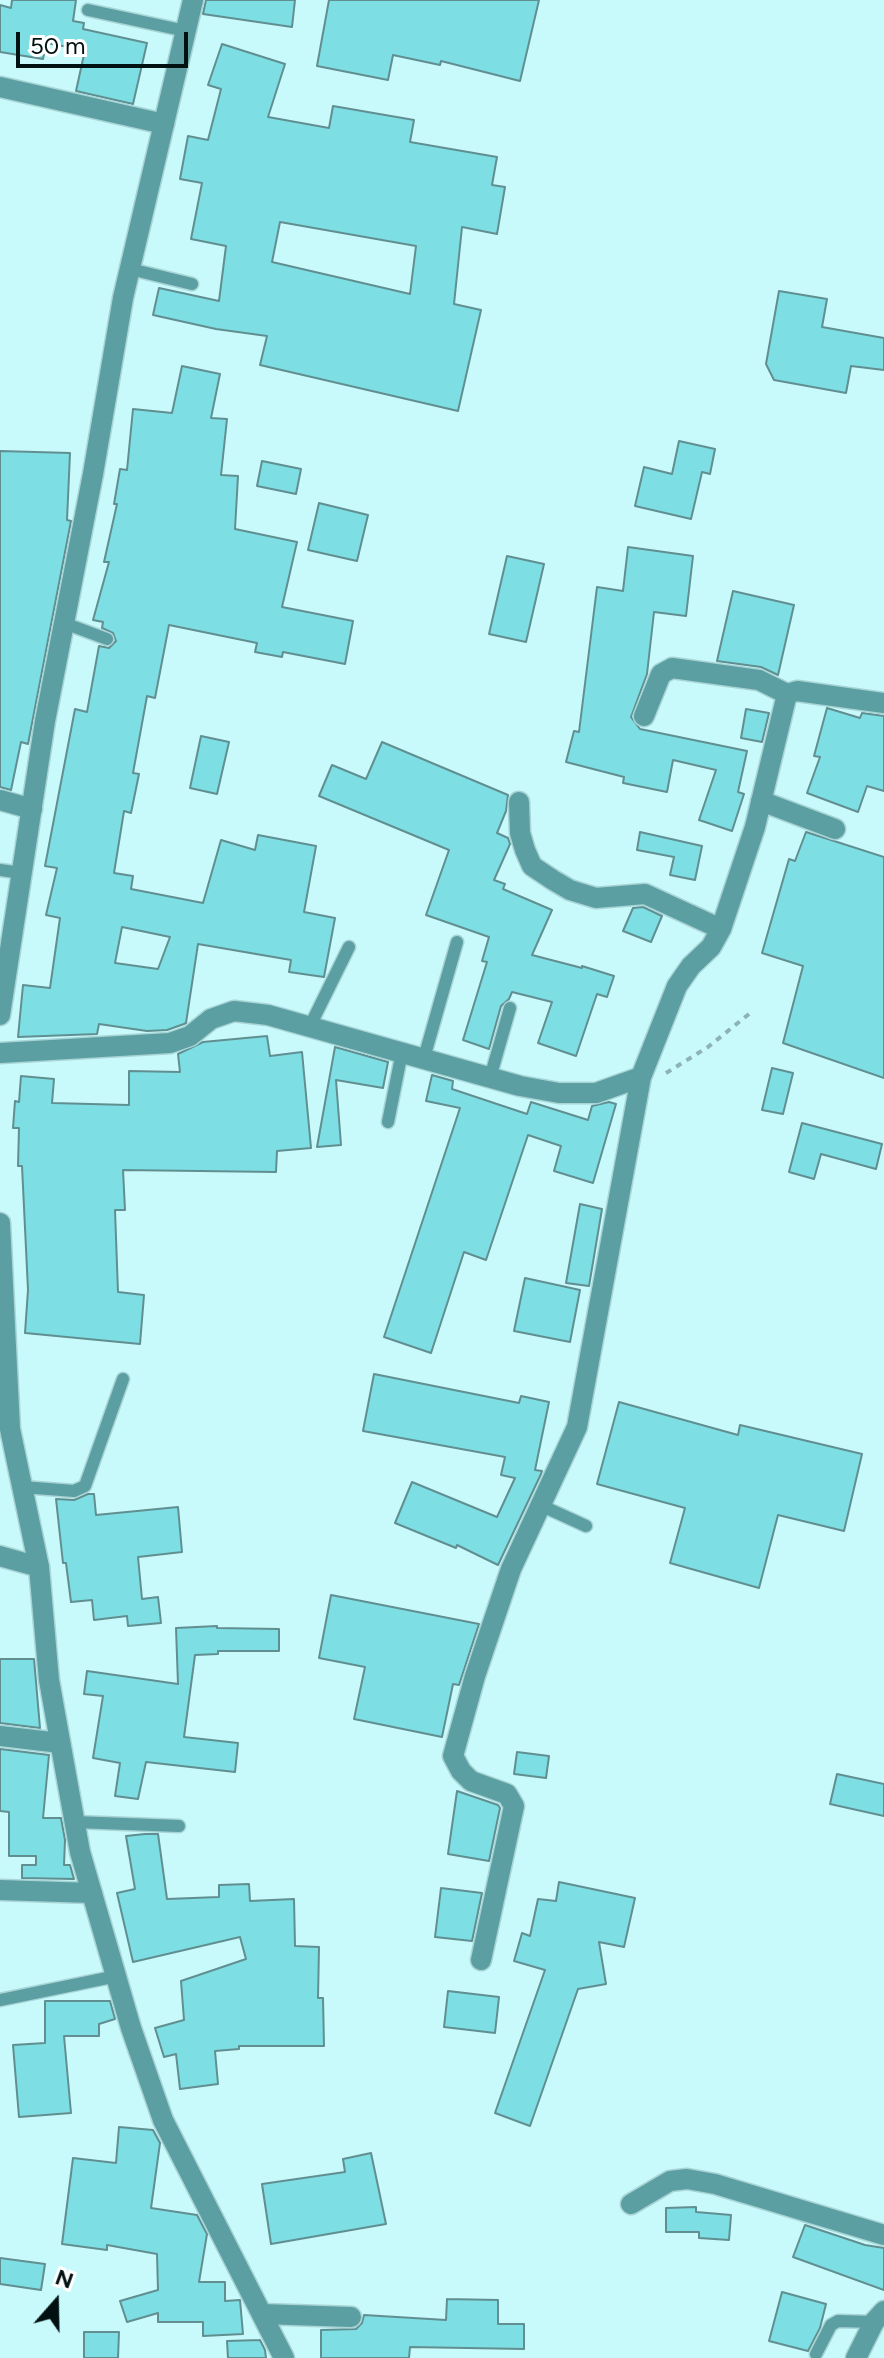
<!DOCTYPE html>
<style>
body{margin:0}
#map{position:relative;width:884px;height:2358px;overflow:hidden;background:#c8f9fb;font-family:Figtree,sans-serif}
canvas{display:block}
.north{position:absolute;left:16px;top:2262px;width:80px;height:80px;-webkit-text-stroke:6px #fff;paint-order:stroke;rotate:20deg;font-size:22px;font-weight:700;line-height:32px;text-align:center;color:#011112}
.north::after{content:'';display:block;margin:auto;width:28px;height:36px;background:#011112;clip-path:polygon(50% 0,100% 100%,50% 72%,0 100%)}
.scale{position:absolute;left:16px;top:32px;width:172px;height:36px;box-sizing:border-box;border:4px solid #011112;border-top:0;padding-left:10px;font-size:24px;line-height:28px;white-space:nowrap;color:#011112;-webkit-text-stroke:6px #fff;paint-order:stroke}
</style>
<div id="map">
<canvas width="884" height="2358"></canvas>
<div class="north">N</div>
<div class="scale">50 m</div>
</div>
<script>
const g = document.querySelector('canvas').getContext('2d');
g.lineJoin = 'round';
function paint(path, color) {
  g.fillStyle = color;
  g.fill(path, 'evenodd');
}
function toPath(rows) {
  const path = new Path2D();
  for (const r of rows) {
    path.moveTo(r[0], r[1]);
    for (let i = 2; i < r.length; i += 2) path.lineTo(r[i], r[i + 1]);
  }
  return path;
}
function stroke(path, color, width, dash) {
  g.strokeStyle = color;
  g.lineWidth = width;
  g.lineCap = dash ? 'butt' : 'round';
  g.setLineDash(dash || []);
  g.stroke(path);
}
const building = toPath([
 [12,0,76,0,73,21,84,23,83,29,147,43,133,104,76,91,85,50,46,43,43,59,0,52,0,5,11,8,12,0],
 [206,0,295,0,292,27,203,14,206,0],
 [329,0,539,0,520,81,441,61,440,65,393,55,388,80,317,66,329,0],
 [222,44,285,64,268,117,329,128,333,106,414,120,410,142,497,157,492,185,505,187,497,234,462,227,454,304,481,310,458,411,260,365,267,336,216,329,153,315,159,288,219,301,226,246,191,239,202,183,180,179,188,136,208,140,221,89,208,85,222,44],
 [280,222,416,246,410,294,272,262,280,222],
 [779,291,827,299,822,327,884,338,884,370,851,366,846,393,774,380,766,364,779,291],
 [182,366,220,374,211,418,227,419,221,475,238,476,235,529,297,542,282,607,353,621,345,664,283,652,282,657,255,652,257,643,169,625,155,698,147,696,133,773,139,774,131,813,124,811,114,873,133,876,131,889,203,903,221,840,255,850,258,835,316,846,304,912,335,918,324,977,289,972,291,960,198,944,186,1023,184,1024,167,1030,147,1031,99,1024,97,1034,18,1037,23,985,50,988,60,918,46,915,57,868,45,866,75,709,87,712,99,646,109,648,116,641,113,633,102,628,103,622,93,620,109,562,104,562,117,504,114,504,120,469,127,470,133,409,172,413,182,366],
 [122,927,170,937,158,969,115,963,122,927],
 [679,441,715,449,710,474,702,472,691,519,635,506,644,467,672,474,679,441],
 [0,451,70,453,67,520,71,521,28,744,21,742,11,790,0,787,0,451],
 [262,461,301,469,296,494,257,486,262,461],
 [319,503,368,515,357,561,308,550,319,503],
 [628,547,693,556,686,616,654,612,647,674,631,717,640,729,747,751,738,792,744,794,732,831,699,820,716,770,673,760,667,792,623,783,624,777,566,762,574,731,579,732,597,587,623,591,628,547],
 [507,556,544,564,526,642,489,634,507,556],
 [733,591,794,605,778,675,761,667,717,661,733,591],
 [827,708,860,718,862,713,884,716,884,791,867,786,858,812,807,793,820,757,814,756,827,708],
 [746,709,769,713,762,742,741,738,746,709],
 [201,736,229,742,217,794,190,788,201,736],
 [382,742,508,795,506,811,497,833,508,838,510,844,494,880,505,884,503,889,552,910,532,955,582,968,582,966,614,976,607,997,597,994,576,1056,538,1043,552,1002,512,992,509,999,501,1006,489,1049,463,1040,487,962,482,961,489,937,426,915,449,850,319,796,332,765,366,779,382,742],
 [640,832,702,846,695,880,670,875,674,857,637,850,640,832],
 [806,832,884,857,884,1078,783,1043,803,966,762,953,789,859,795,861,806,832],
 [643,907,662,916,651,942,623,931,633,908,643,907],
 [267,1036,270,1056,302,1052,311,1148,277,1151,276,1172,123,1170,125,1210,115,1210,118,1292,144,1295,140,1344,25,1333,28,1290,22,1166,18,1166,19,1128,13,1128,15,1101,19,1102,21,1076,54,1079,52,1103,129,1105,129,1071,180,1072,178,1054,203,1042,267,1036],
 [335,1047,388,1062,383,1088,336,1080,341,1145,317,1147,335,1047],
 [772,1068,793,1073,783,1114,762,1110,772,1068],
 [432,1075,453,1081,452,1089,527,1114,531,1102,588,1120,592,1106,609,1102,616,1104,593,1183,554,1171,561,1146,528,1135,486,1260,464,1252,431,1353,384,1337,460,1108,426,1101,432,1075],
 [802,1123,882,1144,876,1169,821,1154,814,1179,789,1172,802,1123],
 [580,1204,602,1209,589,1286,566,1283,580,1204],
 [525,1278,580,1290,570,1342,514,1331,525,1278],
 [374,1374,519,1403,521,1396,549,1402,535,1470,542,1471,541,1474,498,1565,457,1545,456,1548,395,1523,412,1482,497,1517,515,1478,501,1475,505,1457,363,1431,374,1374],
 [619,1402,738,1435,740,1425,862,1454,844,1531,778,1515,759,1588,670,1563,685,1508,597,1484,619,1402],
 [88,1494,94,1494,96,1515,178,1507,182,1552,138,1557,142,1599,158,1597,161,1623,128,1626,127,1616,94,1620,92,1600,71,1602,66,1563,63,1563,56,1499,74,1500,88,1494],
 [331,1595,479,1624,459,1685,453,1684,442,1737,354,1719,365,1667,319,1658,331,1595],
 [217,1626,217,1628,279,1629,279,1651,218,1651,218,1654,195,1655,184,1737,238,1743,235,1772,146,1762,138,1799,115,1796,120,1763,93,1758,103,1696,84,1694,87,1671,178,1684,176,1628,217,1626],
 [0,1659,34,1659,40,1728,0,1723,0,1659],
 [0,1749,49,1755,43,1818,61,1818,65,1840,64,1865,70,1865,74,1879,22,1878,22,1865,36,1865,36,1856,9,1856,9,1812,0,1811,0,1749],
 [517,1752,549,1756,546,1778,514,1774,517,1752],
 [837,1774,884,1784,884,1816,830,1804,837,1774],
 [457,1791,498,1805,500,1808,489,1861,448,1854,457,1791],
 [145,1834,158,1834,167,1899,219,1897,219,1885,249,1884,250,1901,294,1899,295,1946,319,1947,318,1998,323,1998,324,2046,239,2046,239,2049,215,2051,218,2084,180,2089,176,2054,164,2057,155,2028,184,2020,181,1981,246,1959,240,1937,133,1962,117,1893,135,1889,126,1836,145,1834],
 [559,1882,635,1898,624,1947,599,1942,606,1984,578,1989,530,2126,495,2113,545,1970,514,1961,522,1933,530,1936,538,1899,556,1901,559,1882],
 [441,1888,482,1893,472,1941,435,1937,441,1888],
 [448,1991,499,1997,495,2033,444,2027,448,1991],
 [45,2001,110,2001,115,2019,99,2024,99,2036,64,2036,71,2113,19,2117,13,2045,45,2043,45,2001],
 [119,2127,153,2130,160,2143,151,2208,197,2215,207,2234,199,2282,225,2282,225,2301,240,2300,243,2334,203,2336,203,2322,158,2322,158,2313,127,2322,120,2301,158,2290,157,2254,107,2245,107,2250,62,2244,73,2158,116,2163,119,2127],
 [371,2153,386,2224,271,2244,262,2184,345,2172,343,2159,371,2153],
 [696,2207,696,2212,731,2215,729,2240,699,2238,699,2232,666,2232,666,2208,696,2207],
 [805,2225,865,2245,884,2248,884,2290,793,2257,805,2225],
 [0,2258,45,2264,41,2290,0,2284,0,2258],
 [782,2292,826,2304,820,2328,808,2351,769,2341,782,2292],
 [447,2299,498,2300,498,2324,524,2324,524,2349,410,2347,409,2358,321,2358,321,2330,356,2329,362,2323,364,2315,446,2320,447,2299],
 [84,2332,119,2332,118,2358,84,2358,84,2332],
 [260,2340,265,2350,266,2358,228,2358,227,2341,260,2340]
]);
paint(building, '#7ddfe3');
stroke(building, '#618f91', 2);
const service = toPath([
 [88,10,186,31],
 [130,269,192,284],
 [64,623,107,639],
 [0,870,22,873],
 [310,1026,349,947],
 [424,1058,457,942],
 [490,1078,510,1008],
 [388,1122,402,1052],
 [22,1487,74,1491,85,1486,123,1379],
 [540,1505,586,1526],
 [75,1822,179,1826],
 [0,2000,117,1976],
 [816,2354,831,2325,838,2321,874,2322]
]);
const minor = toPath([
 [0,87,164,124],
 [644,716,661,674,672,668,759,680,787,694],
 [0,800,32,809],
 [761,801,835,829],
 [519,802,520,833,525,850,532,866,553,880,570,890,596,898,645,894,721,929],
 [0,1053,170,1043,190,1036,211,1019,234,1011,268,1015,520,1086,559,1093,596,1093,641,1077],
 [0,1556,39,1567],
 [0,1736,60,1743],
 [0,1890,92,1893],
 [481,1960,514,1806,507,1794,471,1781,461,1771,453,1756,475,1676,511,1569,577,1427,641,1077,677,986,691,966,711,947,721,929,755,827,787,694,797,691,884,703],
 [631,2204,670,2181,687,2179,715,2184,884,2235],
 [262,2314,351,2317],
 [856,2358,874,2322,884,2311]
]);
const tertiary = toPath([
 [0,1015,45,721,93,474,123,298,193,0],
 [0,1223,10,1429,39,1567,49,1680,80,1852,131,2028,163,2120,284,2358]
]);
stroke(service, '#a8d4d6', 15);
stroke(minor, '#a8d4d6', 23);
stroke(tertiary, '#a8d4d6', 23);
stroke(toPath([
 [666,1073,708,1047,749,1014]
]), '#8cb3b5', 4, [6, 6]);
stroke(service, '#5c9fa2', 12);
stroke(minor, '#5c9fa2', 20);
stroke(tertiary, '#5c9fa2', 20);
</script>
